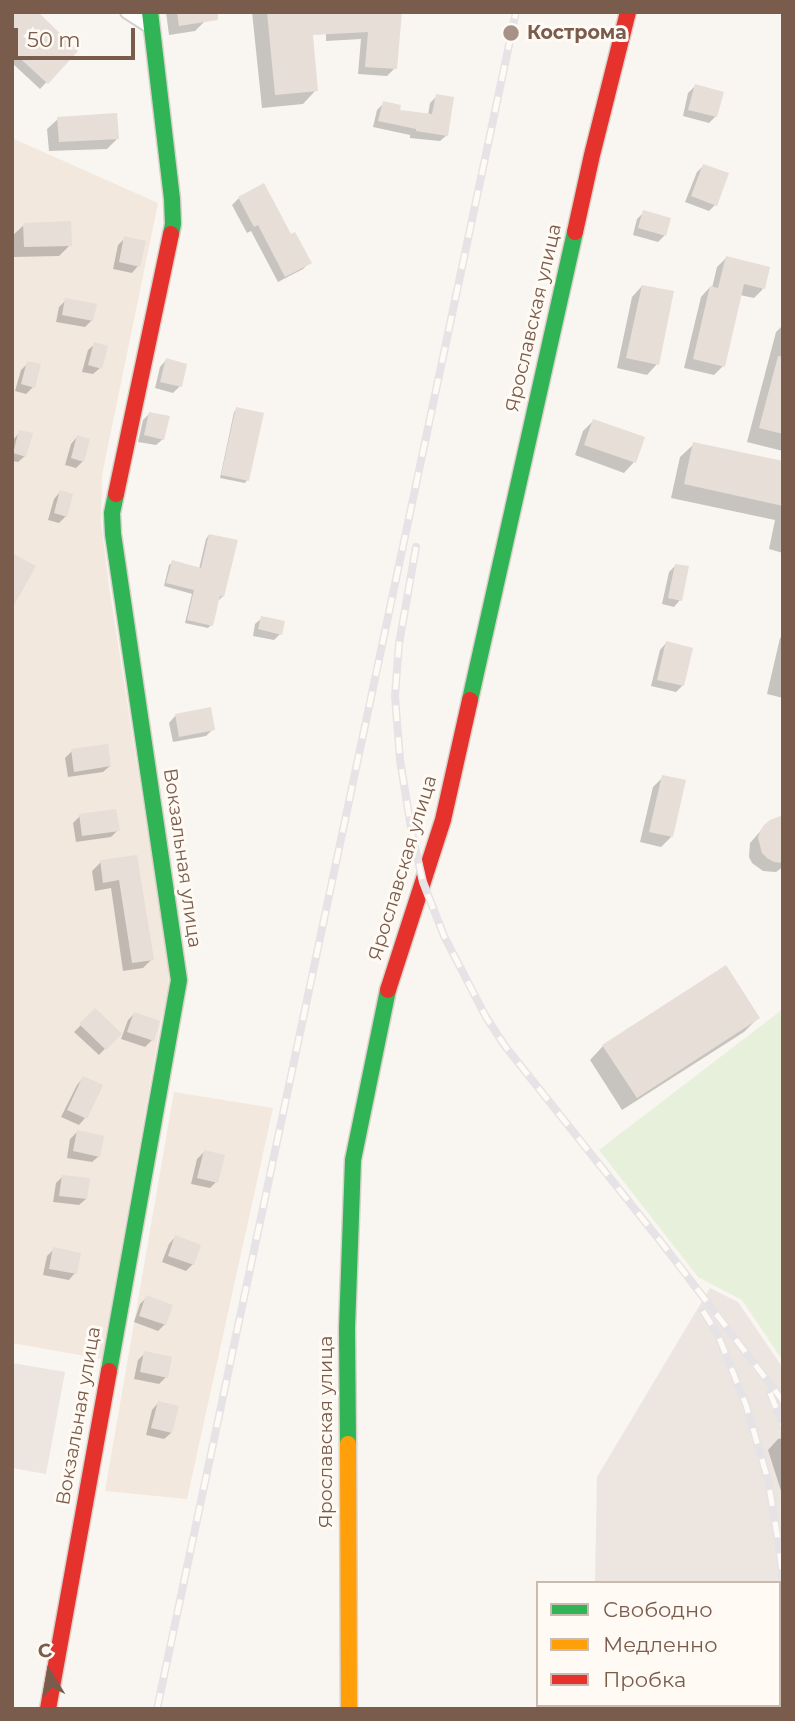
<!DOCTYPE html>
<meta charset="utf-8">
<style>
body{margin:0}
#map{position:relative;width:795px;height:1721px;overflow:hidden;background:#f9f5f0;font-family:Montserrat,sans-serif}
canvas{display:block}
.frame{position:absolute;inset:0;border:14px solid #7a5c4d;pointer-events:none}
.legend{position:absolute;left:536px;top:1581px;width:245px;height:126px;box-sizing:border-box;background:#fffaf3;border:2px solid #cabbb1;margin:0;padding:9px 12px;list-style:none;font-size:21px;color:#7a5c4d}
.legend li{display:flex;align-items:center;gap:14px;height:35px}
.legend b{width:35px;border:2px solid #cabbb1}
.north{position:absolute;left:14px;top:1637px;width:70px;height:70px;-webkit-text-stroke:5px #fffaf3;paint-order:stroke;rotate:349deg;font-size:19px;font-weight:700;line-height:28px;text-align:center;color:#7a5c4d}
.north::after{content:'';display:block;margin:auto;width:24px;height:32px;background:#7a5c4d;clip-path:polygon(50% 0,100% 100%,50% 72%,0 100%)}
.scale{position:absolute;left:14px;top:28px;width:121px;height:32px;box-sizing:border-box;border:4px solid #7a5c4d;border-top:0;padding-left:9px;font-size:21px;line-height:24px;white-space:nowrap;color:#7a5c4d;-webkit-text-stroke:5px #fffaf3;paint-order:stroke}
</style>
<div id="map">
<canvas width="795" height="1721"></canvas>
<div class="frame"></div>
<ul class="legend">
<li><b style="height:9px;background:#30b455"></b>Свободно</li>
<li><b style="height:9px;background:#ff9f0a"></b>Медленно</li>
<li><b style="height:9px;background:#e5322d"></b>Пробка</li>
</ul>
<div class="north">С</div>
<div class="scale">50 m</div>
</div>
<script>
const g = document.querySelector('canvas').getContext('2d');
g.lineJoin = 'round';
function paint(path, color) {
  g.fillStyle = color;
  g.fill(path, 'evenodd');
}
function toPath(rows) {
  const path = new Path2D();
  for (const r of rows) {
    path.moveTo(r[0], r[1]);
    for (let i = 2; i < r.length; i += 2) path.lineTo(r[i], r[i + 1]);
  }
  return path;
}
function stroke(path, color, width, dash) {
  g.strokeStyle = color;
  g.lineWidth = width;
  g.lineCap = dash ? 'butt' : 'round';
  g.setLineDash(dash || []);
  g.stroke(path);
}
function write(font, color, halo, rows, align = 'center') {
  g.font = font + ' Montserrat,sans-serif';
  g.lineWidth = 6;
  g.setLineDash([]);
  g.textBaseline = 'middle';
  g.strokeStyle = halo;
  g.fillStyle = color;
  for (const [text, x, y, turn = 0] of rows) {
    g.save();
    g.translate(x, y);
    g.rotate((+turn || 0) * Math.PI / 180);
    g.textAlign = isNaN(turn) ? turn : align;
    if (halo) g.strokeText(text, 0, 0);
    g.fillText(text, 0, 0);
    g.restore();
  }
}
paint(toPath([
 [12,138,158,203,102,475,101,522,109,586,168,963,169,991,161,1021,102,1359,12,1343],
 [174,1092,273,1108,187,1499,105,1491]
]), '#f2e8de');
paint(toPath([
 [710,1288,738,1302,783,1368,783,1709,592,1709,592,1705,779,1705,779,1583,595,1583,597,1477],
 [12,1363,65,1372,46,1474,12,1468]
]), '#ede5e0');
paint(toPath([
 [783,1009,783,1361,742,1300,698,1277,599,1150]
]), '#e7f0db');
paint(toPath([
 [12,12,76,51,40,89,12,63],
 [166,12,204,12,205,21,195,31,169,35],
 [252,12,309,12,316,90,303,104,262,108],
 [326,12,400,12,395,68,387,76,358,74,361,39,326,41],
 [695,86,716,116,709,123,683,116,688,93],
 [437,96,447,135,440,141,410,138,410,135,373,127,377,110,384,103,398,112,428,115,430,103],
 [58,119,117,139,107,149,49,151,47,129],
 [703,166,715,205,709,211,685,202,697,172],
 [263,185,291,237,310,262,303,269,278,282,251,231,247,233,232,205,239,198],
 [644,212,665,235,658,242,633,235,637,219],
 [24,225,70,245,59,256,14,257,13,235],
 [125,238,138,266,132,273,113,269,118,245],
 [726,258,763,289,754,298,740,295,723,366,714,375,684,368,701,297,710,287,712,288,717,267],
 [642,286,657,364,647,375,617,368,632,297],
 [66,300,92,320,85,327,56,322,59,307],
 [783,325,783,451,747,442,776,332],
 [95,344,100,368,93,374,82,372,88,350],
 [166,360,180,386,173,393,155,388,160,367],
 [28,363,33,387,26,394,15,391,21,370],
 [237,409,247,480,245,483,220,478,234,412],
 [149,414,163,439,156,445,138,442,143,420],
 [593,421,634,462,624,473,575,455,583,431],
 [20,432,25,456,18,462,12,461,12,441],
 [77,437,83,461,76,468,65,465,71,444],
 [694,444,783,463,783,553,769,549,775,520,671,498,680,457],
 [60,492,66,516,59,523,48,520,54,499],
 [209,535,223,596,219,600,217,599,211,625,208,628,185,623,192,594,164,586,169,565,173,562,199,569,206,539],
 [675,566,680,600,674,607,662,604,669,572],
 [262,618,280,634,274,640,253,636,255,624],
 [783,635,783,698,767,694,780,638],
 [666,643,683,685,676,692,651,686,660,650],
 [175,716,213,729,206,736,173,742,169,723],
 [72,751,110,766,103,772,68,777,65,758],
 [663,777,671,837,661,847,640,842,653,787],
 [80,816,118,830,111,837,76,842,73,823],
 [783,819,783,867,776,872,763,871,752,863,749,857,750,843,765,826],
 [136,857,152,959,143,968,123,971,111,888,95,891,92,871,101,862],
 [95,1011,119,1034,99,1055,74,1032],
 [134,1014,152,1040,145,1047,121,1039,128,1020],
 [758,1018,744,1032,622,1110,590,1060,603,1046],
 [83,1078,85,1118,79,1125,61,1117,77,1085],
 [77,1132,99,1156,92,1162,67,1158,70,1139],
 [204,1152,216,1182,210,1188,191,1184,197,1159],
 [63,1176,86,1199,79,1205,53,1202,56,1183],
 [175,1237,193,1264,186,1271,162,1262,169,1244],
 [54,1249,75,1273,69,1280,43,1275,47,1256],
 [147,1297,165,1324,158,1331,134,1322,140,1304],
 [145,1353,166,1377,159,1384,134,1379,138,1360],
 [158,1403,171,1433,164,1439,146,1435,152,1410],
 [783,1438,783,1494,782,1494,768,1450,778,1439],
 [680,1705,727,1705,728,1709,680,1709]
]), '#0003');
paint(toPath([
 [12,12,38,12,78,51,48,84,12,51],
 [177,12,218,12,218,20,179,26],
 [267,12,402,12,397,69,365,67,368,32,313,35,318,91,275,95],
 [695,84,724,92,717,117,688,110],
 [436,94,454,97,448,136,416,131,416,129,378,121,383,101,401,105,400,110,432,114],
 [117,113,119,139,59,142,57,117],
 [703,164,729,173,717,206,691,196],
 [264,183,291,234,295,232,312,263,285,277,258,225,254,227,238,197],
 [643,210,671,218,666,236,638,228],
 [71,221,72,246,24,247,23,223],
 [124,236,146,241,140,267,119,262],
 [726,256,770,267,765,289,744,284,725,367,693,359,710,286,718,288],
 [642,285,674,291,659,365,626,358],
 [65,298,97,304,93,321,62,315],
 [94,342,108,346,102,369,88,365],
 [778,356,783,357,783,434,759,428],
 [166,358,187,364,182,387,160,382],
 [27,361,41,364,35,388,21,384],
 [236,407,264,413,249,481,221,475],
 [149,412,170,416,164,440,144,435],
 [593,419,645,437,636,463,584,445],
 [19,430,33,433,26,457,13,453],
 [77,435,90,439,84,462,71,458],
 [693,442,783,461,783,506,684,484],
 [60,490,73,494,67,517,54,513],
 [209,534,238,540,224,597,220,596,213,626,187,620,194,590,166,583,172,560,201,568],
 [12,553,36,566,12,609],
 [675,564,689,566,682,601,668,598],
 [261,616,285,621,282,635,258,629],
 [666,641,693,648,684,686,657,680],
 [211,707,215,730,179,737,175,714],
 [108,744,111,766,74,772,71,749],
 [662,775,686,780,673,837,649,832],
 [116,809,120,831,82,836,79,814],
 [783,815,783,863,774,862,767,858,762,853,758,838,760,831,764,825,770,820],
 [137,855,154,960,132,963,119,880,103,883,100,860],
 [726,965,760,1018,637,1098,602,1045],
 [95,1008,122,1034,106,1050,79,1024],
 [134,1012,160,1021,154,1041,127,1032],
 [83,1076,103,1085,87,1119,67,1110],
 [77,1130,104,1136,100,1157,73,1151],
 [204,1150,225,1155,218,1183,197,1178],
 [62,1175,90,1178,87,1199,59,1196],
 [175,1235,201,1245,194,1265,168,1256],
 [53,1247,81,1253,77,1274,49,1269],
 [146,1295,173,1305,166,1325,139,1316],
 [144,1351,172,1357,168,1378,140,1372],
 [158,1401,179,1406,172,1433,151,1428]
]), '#e6ded7');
const street = toPath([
 [127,12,152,28]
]);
const fast = toPath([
 [150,12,172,199,173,224,171,234],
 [470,700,575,232],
 [109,1371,179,980,113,534,112,513,116,494],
 [348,1444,347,1328,353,1160,388,990]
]);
const slow = toPath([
 [348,1444,349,1709]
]);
const jam = toPath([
 [575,232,592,155,628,12],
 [116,494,171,234],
 [388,990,443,820,470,700],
 [48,1709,109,1371]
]);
stroke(street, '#d7d1cb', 16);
stroke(fast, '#d9d2cb', 19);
stroke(slow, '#d9d2cb', 19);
stroke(jam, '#d9d2cb', 19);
stroke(street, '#fefefd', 12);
stroke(fast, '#30b455', 16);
stroke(slow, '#ff9f0a', 16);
stroke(jam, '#e5322d', 16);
const rail = toPath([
 [416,547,399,644,395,696,400,760,412,834,423,882,444,936,486,1017,505,1046,661,1242,783,1401],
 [703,1311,718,1335,746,1405,768,1480,778,1540,783,1580],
 [770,1393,783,1425],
 [779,1677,783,1641],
 [157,1709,516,12],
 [776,1709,776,1705]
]);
stroke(rail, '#e6e3e7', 8);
stroke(rail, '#fffaf3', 5, [16]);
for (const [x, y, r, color] of [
 [511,33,9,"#a69286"]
]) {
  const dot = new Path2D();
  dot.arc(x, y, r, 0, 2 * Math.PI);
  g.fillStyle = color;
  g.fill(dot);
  stroke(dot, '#fffaf3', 2.5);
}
write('bold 19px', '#7a5c4d', '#fffaf3', [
 ["Кострома",527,33]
], 'left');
write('19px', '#7a5c4d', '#fffaf3', [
 ["Ярославская улица",534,318,-77],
 ["Вокзальная улица",182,858,82],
 ["Ярославская улица",403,868,-73],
 ["Вокзальная улица",79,1416,-80],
 ["Ярославская улица",326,1432,-90]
]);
</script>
